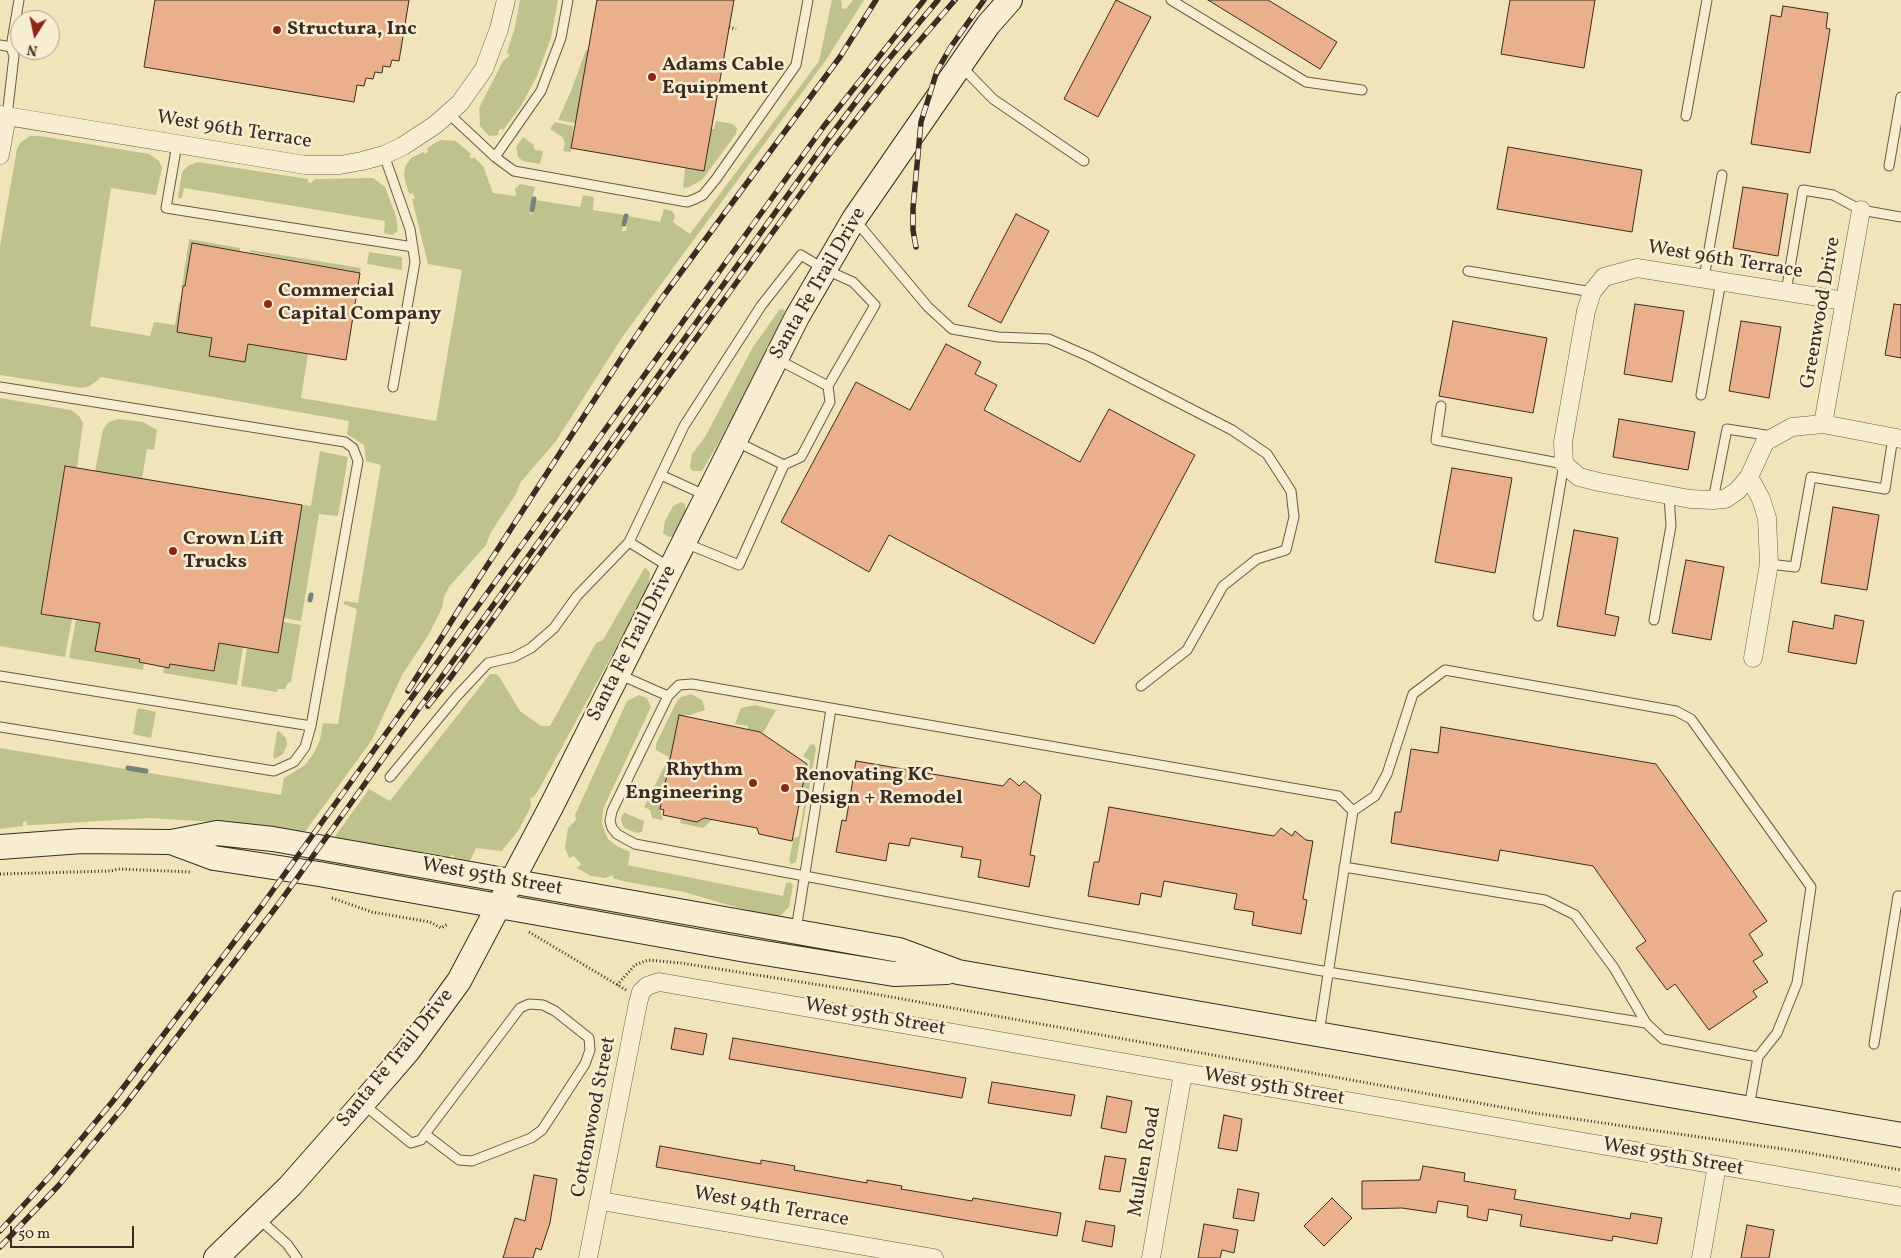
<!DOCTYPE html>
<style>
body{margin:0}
#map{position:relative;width:1901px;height:1258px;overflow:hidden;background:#f2e4ba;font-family:Vollkorn,serif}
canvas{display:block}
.north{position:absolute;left:10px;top:10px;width:50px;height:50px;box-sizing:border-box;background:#f7edd2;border:1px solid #ac9f8c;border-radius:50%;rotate:190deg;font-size:14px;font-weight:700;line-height:20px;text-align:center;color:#3b2b22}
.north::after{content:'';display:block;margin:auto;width:18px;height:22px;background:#8f2418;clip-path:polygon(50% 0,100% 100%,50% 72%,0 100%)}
.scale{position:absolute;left:10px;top:1226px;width:124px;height:22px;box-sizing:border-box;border:2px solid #3b2b22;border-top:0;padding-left:6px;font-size:15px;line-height:18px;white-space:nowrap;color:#3b2b22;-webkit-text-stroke:4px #f7edd2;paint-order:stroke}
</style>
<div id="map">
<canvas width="1901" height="1258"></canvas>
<div class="north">N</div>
<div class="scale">50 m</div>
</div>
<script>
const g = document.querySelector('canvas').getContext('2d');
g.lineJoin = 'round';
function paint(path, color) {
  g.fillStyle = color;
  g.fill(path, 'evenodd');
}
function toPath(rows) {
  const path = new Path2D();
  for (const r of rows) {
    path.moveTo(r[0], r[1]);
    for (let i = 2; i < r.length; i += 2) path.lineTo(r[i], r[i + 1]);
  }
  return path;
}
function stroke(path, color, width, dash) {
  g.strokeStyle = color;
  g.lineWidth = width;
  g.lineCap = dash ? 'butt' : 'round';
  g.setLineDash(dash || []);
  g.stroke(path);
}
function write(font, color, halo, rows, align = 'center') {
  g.font = font + ' Vollkorn,serif';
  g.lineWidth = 5;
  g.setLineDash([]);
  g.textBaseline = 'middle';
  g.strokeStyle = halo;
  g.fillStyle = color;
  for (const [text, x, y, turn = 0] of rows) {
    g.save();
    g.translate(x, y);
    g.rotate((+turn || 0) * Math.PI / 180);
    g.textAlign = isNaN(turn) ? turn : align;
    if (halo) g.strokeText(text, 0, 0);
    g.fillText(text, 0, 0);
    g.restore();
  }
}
paint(toPath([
 [520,0,558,0,551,38,536,78,521,106,503,130,501,128,498,132,499,135,489,136,480,126,479,108,503,61,510,55,507,53,508,49,515,27],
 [832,0,841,0,842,8,846,9,853,0,864,0,826,60,623,336,556,441,520,483,516,494,491,532,486,545,449,587,444,597,442,608,429,634,402,675,372,740,304,833,233,823,149,818,34,825,27,825,26,821,23,822,23,826,0,829,0,748,281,795,284,778,305,765,314,753,320,740,323,723,338,724,357,609,343,604,345,601,358,603,381,465,366,461,364,445,347,434,349,421,101,377,90,386,82,388,0,375,0,246,17,149,20,143,30,136,40,136,149,154,159,161,162,168,156,195,111,188,90,326,150,336,154,322,175,325,179,302,182,303,177,332,212,338,209,356,245,362,248,344,308,354,301,398,436,421,462,270,428,264,412,199,415,198,413,193,410,194,408,191,404,176,405,167,411,158,423,152,425,154,428,152,427,148,440,140,456,141,471,154,469,156,472,159,474,157,483,166,493,193,516,196,515,189,520,184,535,187,529,211,531,215,534,212,535,200,580,207,583,195,594,197,593,210,625,215,622,231,626,231,628,216,660,222,664,209,672,211,675,216,673,222,690,234,819,61],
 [586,50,589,50,577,116,574,123,558,120,571,91],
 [716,121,733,124,737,128,736,134,702,180,689,187,683,188,685,168,704,171,711,129,714,129],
 [555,122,573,126,571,152,563,151,565,143,562,137,550,129],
 [523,137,534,145,533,147,536,150,543,151,540,164,523,161,518,157,516,147],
 [198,162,308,179,308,182,311,183,315,179,373,178,385,187,396,216,398,231,392,235,384,233,385,221,184,188,182,198,178,198,182,172,188,166],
 [189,239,240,248,240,251,192,243,185,286,182,286],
 [250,250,361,268,360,273,250,252],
 [369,252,402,257,402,270,367,264],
 [780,309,785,310,777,333,722,437,702,471,693,471,690,468,692,454,705,437,753,347],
 [0,398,71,410,79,416,83,423,77,468,65,466,41,613,72,619,65,657,0,646],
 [118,419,143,422,157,430,154,450,147,449,142,478,95,471,103,429,109,422],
 [320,451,348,457,338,516,319,514,301,621,284,618,302,505,311,506],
 [681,502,685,504,686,512,674,536,669,537,663,533,665,521,673,506],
 [645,567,650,573,648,589,538,791,533,798,530,797,531,806,518,831,504,848,502,851,476,848,469,863,454,859,454,856,451,855,450,858,370,844,367,842,366,844,334,838,369,789,390,801,490,674,496,674,500,678,520,711,541,726,550,726,596,643,603,640],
 [76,619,100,623,96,651,140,659,139,662,144,663,143,670,69,658],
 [283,622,301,625,291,682,288,683,285,689,278,689,277,692,241,686,247,648,278,653],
 [219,643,243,647,237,685,163,673,164,667,170,664,214,671],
 [691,694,702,700,705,710,690,715,679,715,666,780,663,810,660,810,663,820,652,818,650,810,644,807,669,757,656,750,656,744,677,701,681,697],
 [639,695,647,698,651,707,603,809,602,824,608,839,617,846,630,852,628,865,632,866,783,896,786,883,790,882,793,885,789,907,781,915,775,916,756,913,684,892,622,881,613,878,613,875,605,878,591,876,577,868,581,864,574,856,569,858,565,848,568,828,576,820,575,815,627,701],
 [755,705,776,710,763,733,748,729,748,726,735,724,741,708],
 [137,710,139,708,156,712,151,738,133,734],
 [279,731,286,738,287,745,283,754,275,759,273,756,277,732],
 [814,744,816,749,796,862,791,864,789,860,793,841,787,840,798,837,799,835,804,805,799,802,805,774,809,775,809,771,810,761,803,756,810,745],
 [625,813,644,821,642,832,637,833,624,828,621,820,622,815],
 [682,816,696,822,700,821,700,818,712,820,703,828,680,823]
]), '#bfc28c');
stroke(toPath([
 [532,210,534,199],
 [624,224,626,216],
 [310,600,311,595],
 [128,768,146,771]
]), '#75837b', 5);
const building = toPath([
 [155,0,409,0,399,61,392,60,390,67,383,66,382,73,375,72,373,79,366,78,364,86,357,85,354,102,144,67,155,0],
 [597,0,734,0,704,171,571,148,597,0],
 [1116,0,1151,17,1098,117,1064,99,1116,0],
 [1208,0,1268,0,1337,42,1320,69,1208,0],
 [1510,0,1595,0,1584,68,1501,54,1510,0],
 [1783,6,1828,13,1826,28,1830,29,1810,153,1751,144,1771,15,1781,17,1783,6],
 [1508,147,1642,170,1632,232,1497,209,1508,147],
 [1743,187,1788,194,1778,256,1733,248,1743,187],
 [1016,214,1049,231,1001,323,968,306,1016,214],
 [192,243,360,273,346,360,248,344,245,362,209,356,212,338,177,332,183,286,185,286,192,243],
 [1635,304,1684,311,1672,382,1624,374,1635,304],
 [1894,304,1901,305,1901,358,1885,355,1894,304],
 [1453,321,1547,338,1533,413,1439,396,1453,321],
 [1741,321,1781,327,1769,398,1729,391,1741,321],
 [946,344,981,362,975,374,997,385,984,410,1080,462,1109,409,1195,455,1094,644,889,535,869,572,781,522,856,382,910,410,946,344],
 [1619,419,1695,432,1688,470,1613,457,1619,419],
 [65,466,302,505,278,653,219,643,214,671,170,664,169,668,139,662,140,659,95,651,100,623,41,614,65,466],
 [1452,468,1512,478,1495,573,1435,562,1452,468],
 [1833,507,1879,515,1867,590,1821,583,1833,507],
 [1574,530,1618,538,1605,614,1619,617,1615,636,1557,626,1574,530],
 [1686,560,1724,567,1711,640,1672,633,1686,560],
 [1835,615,1864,621,1856,664,1788,652,1793,621,1833,629,1835,615],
 [679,715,760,732,807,764,792,841,759,834,757,828,730,823,704,818,697,822,663,815,664,810,660,809,679,715],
 [1441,727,1656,764,1767,921,1749,934,1763,955,1753,961,1768,982,1753,991,1757,997,1709,1030,1675,984,1667,990,1636,948,1646,941,1593,866,1500,850,1498,861,1391,843,1395,812,1401,812,1411,749,1438,753,1441,727],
 [856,761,1003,786,1010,778,1019,786,1024,781,1041,795,1030,855,1035,856,1029,887,978,877,981,860,961,857,963,847,911,838,909,846,889,843,886,861,836,852,842,820,846,821,856,761],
 [1109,807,1274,836,1281,828,1292,836,1295,831,1306,840,1313,841,1303,899,1307,900,1301,934,1252,925,1254,912,1234,909,1237,894,1164,881,1161,897,1141,893,1139,905,1088,896,1094,862,1099,862,1109,807],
 [675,1028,707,1034,703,1055,671,1049,675,1028],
 [733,1038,966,1078,962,1098,729,1059,733,1038],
 [992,1082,1075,1095,1071,1116,988,1103,992,1082],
 [1107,1096,1132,1101,1126,1133,1101,1128,1107,1096],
 [1224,1115,1242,1119,1237,1151,1218,1148,1224,1115],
 [660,1146,761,1164,761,1160,795,1166,794,1170,867,1183,867,1180,902,1186,901,1189,972,1201,973,1198,1061,1213,1057,1236,656,1167,660,1146],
 [1105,1156,1126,1159,1120,1192,1099,1189,1105,1156],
 [1423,1166,1465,1173,1464,1181,1516,1190,1514,1199,1630,1219,1631,1213,1662,1218,1657,1244,1613,1236,1612,1241,1520,1226,1522,1215,1489,1209,1487,1221,1467,1217,1468,1206,1438,1201,1436,1213,1402,1208,1362,1209,1362,1181,1420,1180,1423,1166],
 [534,1175,557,1179,550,1223,541,1250,536,1248,533,1258,503,1258,515,1218,525,1221,534,1175],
 [1238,1189,1259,1193,1254,1221,1233,1218,1238,1189],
 [1332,1198,1352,1218,1324,1246,1304,1226,1332,1198],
 [1086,1221,1115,1226,1112,1247,1082,1241,1086,1221],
 [1204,1224,1238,1230,1234,1253,1222,1250,1220,1258,1198,1258,1204,1224],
 [1747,1225,1774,1230,1769,1258,1741,1258,1747,1225]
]);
paint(building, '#e9b08b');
stroke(building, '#3b2b22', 1);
const service = toPath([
 [1171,0,1306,82,1362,90],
 [0,45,11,47,14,56,7,116],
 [11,47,19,0],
 [961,66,993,99,1084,161],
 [449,114,495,157,541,91,561,38,568,0],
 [1686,116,1707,0],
 [177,144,166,208,413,247],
 [384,155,410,229,415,262,393,387],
 [495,157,514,171,687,202,695,199,703,195,716,179,796,65,808,0],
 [1889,166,1901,97],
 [855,220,928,307,952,329,998,337,1049,339,1090,357,1232,430,1267,454,1291,491,1294,517,1286,550,1257,559,1223,586,1187,650,1141,686],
 [1468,271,1592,292],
 [1704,278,1722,175],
 [1786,292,1803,190,1833,195,1861,210,1901,217],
 [777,359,828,386],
 [0,387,345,442,353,448,358,461,311,726,0,676],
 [1701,395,1721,281],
 [1441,406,1436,440,1564,464,1538,616],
 [661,475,707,496],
 [1713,500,1727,429,1772,436],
 [685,543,739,565,784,465],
 [1769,564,1795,567,1811,477,1885,489,1893,437],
 [671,568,629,542,684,426,761,306,801,255,824,269,853,282,875,305,828,386,830,402,801,457,784,465,735,441],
 [1654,620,1671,526,1669,495],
 [618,674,668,696],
 [0,727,274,771,294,762,305,747,311,726],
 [390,777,457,696,488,663,514,657,531,648,554,628,577,596,629,542],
 [1344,867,1545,900,1575,915,1614,968,1646,1023],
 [796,930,831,709],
 [1319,1033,1353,811],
 [1874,1044,1898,896,1901,896],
 [363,1104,411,1143,421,1140,425,1134,520,1008,529,1004,543,1005,555,1011,589,1038,590,1050,585,1064,542,1130,531,1138,472,1161,459,1160,425,1134],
 [1749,1107,1758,1057,1663,1039,1646,1023,1328,972,1054,923,635,844,617,834,612,828,610,821,612,811,668,696,679,685,692,684,1338,796,1353,811,1375,796,1387,774,1413,694,1445,670,1676,711,1691,719,1811,887,1797,983,1777,1033,1758,1057],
 [258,1218,287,1244,297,1258]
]);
const minor = toPath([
 [0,115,305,165,340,165,362,161,384,155,403,146,435,125,460,103,484,69,499,29,506,0],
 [0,155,7,116],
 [1844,301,1637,268,1604,277,1592,292,1586,311,1563,442,1564,464,1579,477,1599,482,1690,499,1713,500,1725,499,1737,491,1749,477,1765,442,1792,427,1823,424,1901,439],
 [1823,424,1861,210],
 [1749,477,1761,499,1767,518,1769,564,1753,658],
 [601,1201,934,1258],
 [588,1258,638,1003,641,992,647,986,659,982,1901,1197],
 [1151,1258,1183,1073],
 [1701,1258,1717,1165]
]);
const secondary = toPath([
 [171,842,214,858,319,874,746,950,894,974,947,972],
 [0,847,82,841,171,842,217,833,273,839,899,950,958,972,1901,1135],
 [216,1258,290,1186,363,1103,408,1051,459,981,552,805,797,317,854,219,988,25,1010,0]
]);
stroke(service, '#695948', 11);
stroke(minor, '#695948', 19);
stroke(secondary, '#3b2b22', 26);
stroke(toPath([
 [729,27,736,29],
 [0,874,111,871,118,869,191,872],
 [332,898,372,912,430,922,441,928,448,924],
 [529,932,626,990],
 [617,985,635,965,648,960,681,963,858,991,1534,1113,1810,1153,1901,1170]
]), '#3b2b22', 3, [1, 2.5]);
stroke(service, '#f7edd2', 9);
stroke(minor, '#f7edd2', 18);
stroke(secondary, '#f7edd2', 24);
const rail = toPath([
 [916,247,913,230,913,208,921,122,937,71,950,48,984,0],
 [408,691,461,606,626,351,662,298,840,57,876,0],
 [428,706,451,677,836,145,903,60,955,0],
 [0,1231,52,1174,113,1101,263,904,824,126,924,0],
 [0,1247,59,1185,122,1109,277,906,828,139,883,66,938,0]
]);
stroke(rail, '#3b2b22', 5.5);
stroke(rail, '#f7edd2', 4, [11]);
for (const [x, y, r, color] of [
 [277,30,5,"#8f2418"],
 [652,77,5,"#8f2418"],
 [268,304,5,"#8f2418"],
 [173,551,5,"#8f2418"],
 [753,783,5,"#8f2418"],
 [785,788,5,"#8f2418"]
]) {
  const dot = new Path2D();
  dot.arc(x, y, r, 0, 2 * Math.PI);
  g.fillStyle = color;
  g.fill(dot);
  stroke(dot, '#f7edd2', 2);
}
write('bold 20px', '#3b2b22', '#f7edd2', [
 ["Structura, Inc",287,30],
 ["Adams Cable",662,66],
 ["Equipment",662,89],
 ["Commercial",278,292],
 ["Capital Company",278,315],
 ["Crown Lift",183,540],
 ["Trucks",183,563],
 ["Rhythm",743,771,"right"],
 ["Engineering",743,794,"right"],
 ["Renovating KC",795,776],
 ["Design + Remodel",795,799]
], 'left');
write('20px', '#3b2b22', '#f7edd2', [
 ["West 96th Terrace",234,131,9],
 ["West 96th Terrace",1725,261,9],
 ["Santa Fe Trail Drive",819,284,-60],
 ["Greenwood Drive",1822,313,-80],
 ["Santa Fe Trail Drive",633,644,-63],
 ["West 95th Street",492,878,10],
 ["West 95th Street",875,1018,10],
 ["Santa Fe Trail Drive",396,1059,-51],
 ["West 95th Street",1274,1088,10],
 ["Cottonwood Street",595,1117,-79],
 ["West 95th Street",1673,1158,10],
 ["Mullen Road",1146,1162,-80],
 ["West 94th Terrace",771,1208,10]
]);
</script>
